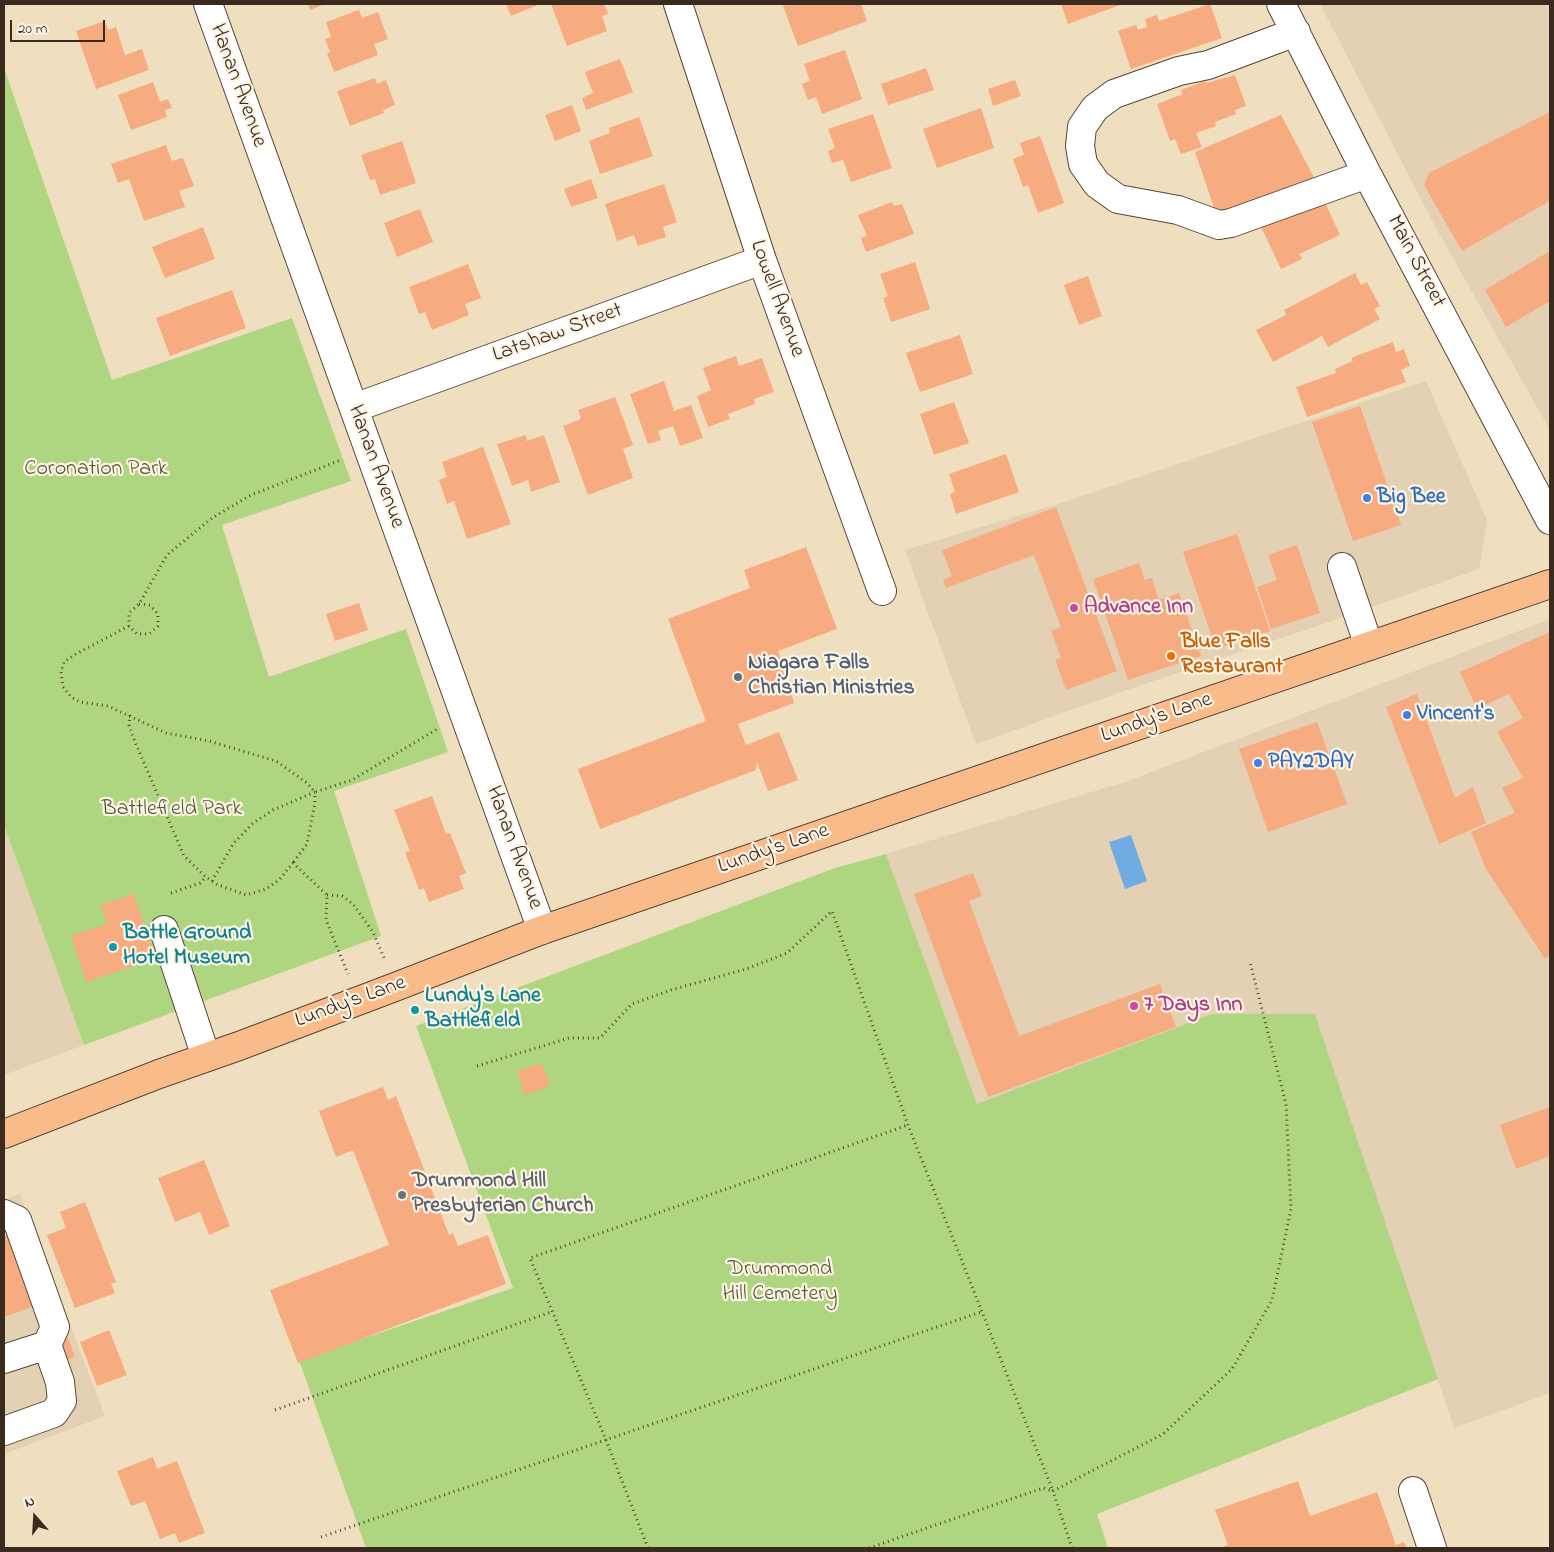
<!DOCTYPE html>
<style>
body{margin:0}
#map{position:relative;width:1554px;height:1552px;overflow:hidden;background:#efdfbe;font-family:"Indie Flower",sans-serif}
canvas{display:block}
.frame{position:absolute;inset:0;border:5px solid #3b2a1e;pointer-events:none}
.north{position:absolute;left:10px;top:1492px;width:50px;height:50px;-webkit-text-stroke:4px #fcf5e5;paint-order:stroke;rotate:341deg;font-size:14px;font-weight:700;line-height:20px;text-align:center;color:#3b2a1e}
.north::after{content:'';display:block;margin:auto;width:18px;height:22px;background:#3b2a1e;clip-path:polygon(50% 0,100% 100%,50% 72%,0 100%)}
.scale{position:absolute;left:10px;top:20px;width:95px;height:22px;box-sizing:border-box;border:2px solid #3b2a1e;border-top:0;padding-left:6px;font-size:15px;line-height:18px;white-space:nowrap;color:#3b2a1e;-webkit-text-stroke:4px #fcf5e5;paint-order:stroke}
</style>
<div id="map">
<canvas width="1554" height="1552"></canvas>
<div class="frame"></div>
<div class="north">N</div>
<div class="scale">20 m</div>
</div>
<script>
const g = document.querySelector('canvas').getContext('2d');
g.lineJoin = 'round';
function paint(path, color) {
  g.fillStyle = color;
  g.fill(path, 'evenodd');
}
function toPath(rows) {
  const path = new Path2D();
  for (const r of rows) {
    path.moveTo(r[0], r[1]);
    for (let i = 2; i < r.length; i += 2) path.lineTo(r[i], r[i + 1]);
  }
  return path;
}
function stroke(path, color, width, dash) {
  g.strokeStyle = color;
  g.lineWidth = width;
  g.lineCap = dash ? 'butt' : 'round';
  g.setLineDash(dash || []);
  g.stroke(path);
}
function write(font, color, halo, rows, align = 'center') {
  g.font = font + ' "Indie Flower",sans-serif';
  g.lineWidth = 4.5;
  g.setLineDash([]);
  g.textBaseline = 'middle';
  g.strokeStyle = halo;
  g.fillStyle = color;
  for (const [text, x, y, turn = 0] of rows) {
    g.save();
    g.translate(x, y);
    g.rotate((+turn || 0) * Math.PI / 180);
    g.textAlign = isNaN(turn) ? turn : align;
    if (halo) g.strokeText(text, 0, 0);
    g.fillText(text, 0, 0);
    g.restore();
  }
}
paint(toPath([
 [1320,4,1550,4,1550,430,1437,230],
 [1426,381,1487,520,1479,569,1329,622,1124,691,976,744,905,550,1064,502],
 [1550,619,1550,1393,1454,1428,1315,1014,1212,1014,977,1105,886,854,1128,781],
 [4,825,84,1045,4,1075],
 [20,1194,105,1416,4,1454,4,1200]
]), '#e4d1b4');
paint(toPath([
 [4,68,112,380,292,318,351,481,222,525,269,677,406,629,448,752,334,791,381,936,84,1045,4,825],
 [886,854,977,1104,1212,1014,1315,1014,1438,1379,1097,1514,1108,1548,366,1548,299,1360,513,1288,416,1026,835,868]
]), '#aed57f');
paint(toPath([
 [1131,835,1147,881,1125,889,1109,842]
]), '#70ace1');
paint(toPath([
 [308,4,325,4,310,10],
 [506,4,540,4,511,16],
 [551,4,604,4,608,14,602,16,607,31,567,46],
 [789,4,861,4,867,21,798,46,783,6],
 [1061,4,1123,4,1068,24],
 [1210,4,1222,38,1131,69,1118,31,1136,25,1138,30,1147,27,1145,19,1157,15,1159,21],
 [359,10,362,18,378,12,388,39,374,44,378,55,334,72,327,53,330,52,325,39,331,37,326,22],
 [105,21,108,30,116,27,125,55,142,49,149,70,96,89,76,31],
 [845,50,862,99,822,114,816,97,808,100,802,84,810,81,804,64],
 [620,59,633,92,586,110,582,98,593,93,585,72],
 [926,68,934,90,888,105,881,84],
 [1235,75,1246,106,1235,110,1236,114,1215,122,1216,126,1196,133,1202,147,1181,154,1175,139,1170,141,1157,104,1183,94,1181,90,1205,81,1206,83],
 [375,78,377,84,386,80,395,105,383,110,384,113,350,126,337,91],
 [1015,80,1021,96,993,106,988,89],
 [153,82,160,102,168,99,172,108,165,110,167,117,131,130,118,95],
 [572,105,581,131,555,141,545,115],
 [981,108,994,148,937,168,923,129],
 [1550,112,1550,201,1462,251,1424,185,1429,173],
 [873,114,892,168,851,182,843,160,832,163,828,151,835,148,828,129],
 [1281,115,1317,183,1218,219,1195,152],
 [639,117,653,156,600,174,589,141,610,133,609,128],
 [1040,136,1064,203,1038,213,1028,185,1023,187,1013,159,1024,155,1020,143],
 [402,141,416,183,380,195,375,179,370,180,361,155],
 [166,145,172,161,183,158,194,186,179,191,185,207,144,221,129,179,118,183,111,164],
 [591,179,598,198,571,207,564,189],
 [664,184,677,222,663,227,666,237,638,246,634,235,617,241,605,204],
 [1323,198,1340,235,1299,254,1302,259,1281,269,1261,227],
 [892,202,894,206,902,204,914,234,866,252,861,238,867,236,858,215],
 [420,209,433,242,397,257,384,223],
 [203,227,215,259,165,278,152,247],
 [1550,251,1550,301,1506,327,1485,290],
 [915,262,930,309,891,322,883,298,888,296,880,274],
 [468,264,481,298,465,304,469,315,432,330,425,312,419,314,409,287],
 [1355,273,1361,285,1367,282,1380,306,1374,309,1380,319,1328,347,1322,336,1273,362,1256,330,1286,315,1284,310],
 [1088,276,1102,316,1079,325,1064,285],
 [232,290,246,328,170,356,156,318],
 [960,335,973,374,920,392,906,353],
 [1393,342,1396,352,1404,349,1410,366,1401,370,1406,382,1307,417,1296,387,1336,373,1335,369,1353,361,1351,358],
 [736,356,739,366,762,358,774,392,754,399,755,404,728,414,730,419,708,427,697,396,711,390,703,368],
 [664,381,674,411,691,405,703,438,680,446,673,426,658,431,661,440,648,444,630,394],
 [615,397,633,445,623,449,633,478,588,495,563,426,581,419,578,410],
 [954,402,969,443,934,455,920,414],
 [1360,406,1401,525,1353,541,1312,422],
 [526,435,527,441,544,435,560,482,531,492,528,480,512,486,497,444],
 [483,447,511,524,467,539,454,501,447,504,439,480,447,477,442,462],
 [1006,454,1019,492,956,514,950,494,955,492,949,474],
 [1056,507,1117,671,1066,690,1055,660,1061,658,1051,631,1061,627,1034,555,946,588,943,580,952,576,942,550],
 [1237,534,1270,631,1216,649,1183,552],
 [1297,545,1320,613,1271,629,1257,587,1277,580,1268,555],
 [806,547,837,629,778,651,794,703,738,724,746,745,779,732,798,780,768,791,757,762,756,770,600,829,578,769,706,721,668,619,750,588,744,570],
 [1139,563,1145,580,1152,578,1159,600,1179,593,1201,656,1128,680,1093,579],
 [359,603,368,630,335,641,326,614],
 [1550,632,1550,955,1545,959,1486,869,1471,832,1515,813,1502,788,1523,778,1497,732,1523,718,1509,694,1477,709,1460,672],
 [1417,694,1455,798,1473,787,1486,823,1439,844,1386,707],
 [1317,722,1347,804,1268,832,1239,749],
 [432,796,446,834,450,833,466,873,459,876,464,889,429,902,424,888,419,890,405,852,410,851,394,810],
 [973,873,982,896,969,901,1019,1036,1160,984,1176,1027,988,1097,914,894],
 [134,894,155,959,86,982,71,936,107,924,100,905],
 [542,1063,550,1086,525,1095,517,1071],
 [383,1087,388,1100,396,1096,449,1235,453,1233,458,1246,488,1235,506,1284,298,1363,270,1290,389,1245,353,1150,336,1157,319,1111],
 [1550,1107,1550,1156,1516,1169,1500,1125],
 [204,1160,230,1226,209,1235,200,1212,175,1222,158,1178],
 [85,1202,116,1282,111,1284,115,1293,75,1308,47,1235,66,1228,60,1212],
 [11,1233,37,1305,4,1317,4,1236],
 [109,1330,127,1375,97,1386,80,1342],
 [68,1338,75,1357,64,1361,57,1343],
 [153,1457,157,1469,177,1461,205,1533,179,1543,175,1533,160,1539,145,1501,131,1506,117,1471],
 [1298,1481,1310,1516,1377,1492,1396,1545,1404,1542,1407,1548,1219,1548,1228,1545,1215,1510]
]), '#f7ab81');
const minor = toPath([
 [208,4,542,930],
 [678,4,762,260,882,591],
 [1281,4,1367,174,1550,520],
 [1296,32,1208,65,1179,71,1114,94,1095,108,1082,127,1080,146,1083,164,1097,184,1118,199,1178,210,1219,225,1231,223,1367,174],
 [354,408,762,260],
 [1342,567,1369,646],
 [164,930,206,1057],
 [4,1214,17,1220,55,1327,47,1345,60,1382,62,1401,54,1413,4,1431],
 [4,1359,47,1345],
 [1413,1491,1432,1548]
]);
const major = toPath([
 [4,1134,159,1074,239,1046,395,987,542,930,1550,584]
]);
stroke(minor, '#564536', 30);
stroke(major, '#564536', 30);
stroke(toPath([
 [139,604,150,605,158,614,158,626,149,634,137,634,129,626,129,613,139,604,167,555,212,518,251,495,341,460],
 [129,626,74,655,64,662,61,672,63,687,71,697,80,702,108,706,166,733,209,741,276,761,307,783,315,792,352,780,439,728],
 [130,715,129,725,135,742,184,856,206,877,218,885,246,895,266,889,279,880,293,863,327,895,326,920,348,974],
 [212,881,233,844,252,824,273,810,315,792,315,803,307,844,293,863],
 [171,893,200,883,206,877],
 [327,895,342,896,353,904,373,932,384,958],
 [477,1066,569,1038,600,1038,632,1004,671,990,746,969,787,953,832,911,908,1125,1053,1491],
 [275,1410,551,1312],
 [321,1537,981,1312],
 [648,1548,606,1440,530,1258,908,1125],
 [869,1548,1043,1488,1053,1491],
 [1072,1548,1053,1491,1163,1434,1232,1369,1272,1300,1291,1209,1286,1104,1250,962]
]), '#564536', 3, [1, 4]);
stroke(minor, '#fff', 28);
stroke(major, '#fabb8b', 28);
for (const [x, y, r, color] of [
 [1367,498,5,"#3f7fe0"],
 [1074,608,5,"#d1479c"],
 [1171,656,5,"#e8710a"],
 [738,677,5,"#5c6f8a"],
 [1407,715,5,"#3f7fe0"],
 [1258,763,5,"#3f7fe0"],
 [113,947,5,"#0f9aa8"],
 [1134,1006,5,"#d1479c"],
 [415,1010,5,"#0f9aa8"],
 [402,1195,5,"#6b7280"]
]) {
  const dot = new Path2D();
  dot.arc(x, y, r, 0, 2 * Math.PI);
  g.fillStyle = color;
  g.fill(dot);
  stroke(dot, '#fcf5e5', 2);
}
write('22px', '#3b2a1e', '#fcf5e5', [
 ["Hanan Avenue",237,86,70],
 ["Main Street",1415,262,62],
 ["Lowell Avenue",776,299,70],
 ["Latshaw Street",558,334,-20],
 ["Hanan Avenue",375,467,70],
 ["Lundy's Lane",1157,719,-19],
 ["Hanan Avenue",513,848,70],
 ["Lundy's Lane",774,850,-19],
 ["Lundy's Lane",351,1003,-20]
]);
write('22px', '#585536', '#fcf5e5', [
 ["Coronation Park",96,470],
 ["Battlefield Park",172,810],
 ["Drummond",780,1270],
 ["Hill Cemetery",780,1295]
]);
write('bold 22px', '#366cbe', '#fcf5e5', [
 ["Big Bee",1377,498],
 ["Vincent's",1417,715],
 ["PAY2DAY",1268,763]
], 'left');
write('bold 22px', '#b23c85', '#fcf5e5', [
 ["Advance Inn",1084,608],
 ["7 Days Inn",1144,1006]
], 'left');
write('bold 22px', '#c56008', '#fcf5e5', [
 ["Blue Falls",1181,643],
 ["Restaurant",1181,668]
], 'left');
write('bold 22px', '#4e5e75', '#fcf5e5', [
 ["Niagara Falls",748,664],
 ["Christian Ministries",748,689]
], 'left');
write('bold 22px', '#0d838f', '#fcf5e5', [
 ["Battle Ground",123,934],
 ["Hotel Museum",123,959],
 ["Lundy's Lane",425,997],
 ["Battlefield",425,1022]
], 'left');
write('bold 22px', '#5b616d', '#fcf5e5', [
 ["Drummond Hill",412,1182],
 ["Presbyterian Church",412,1207]
], 'left');
</script>
